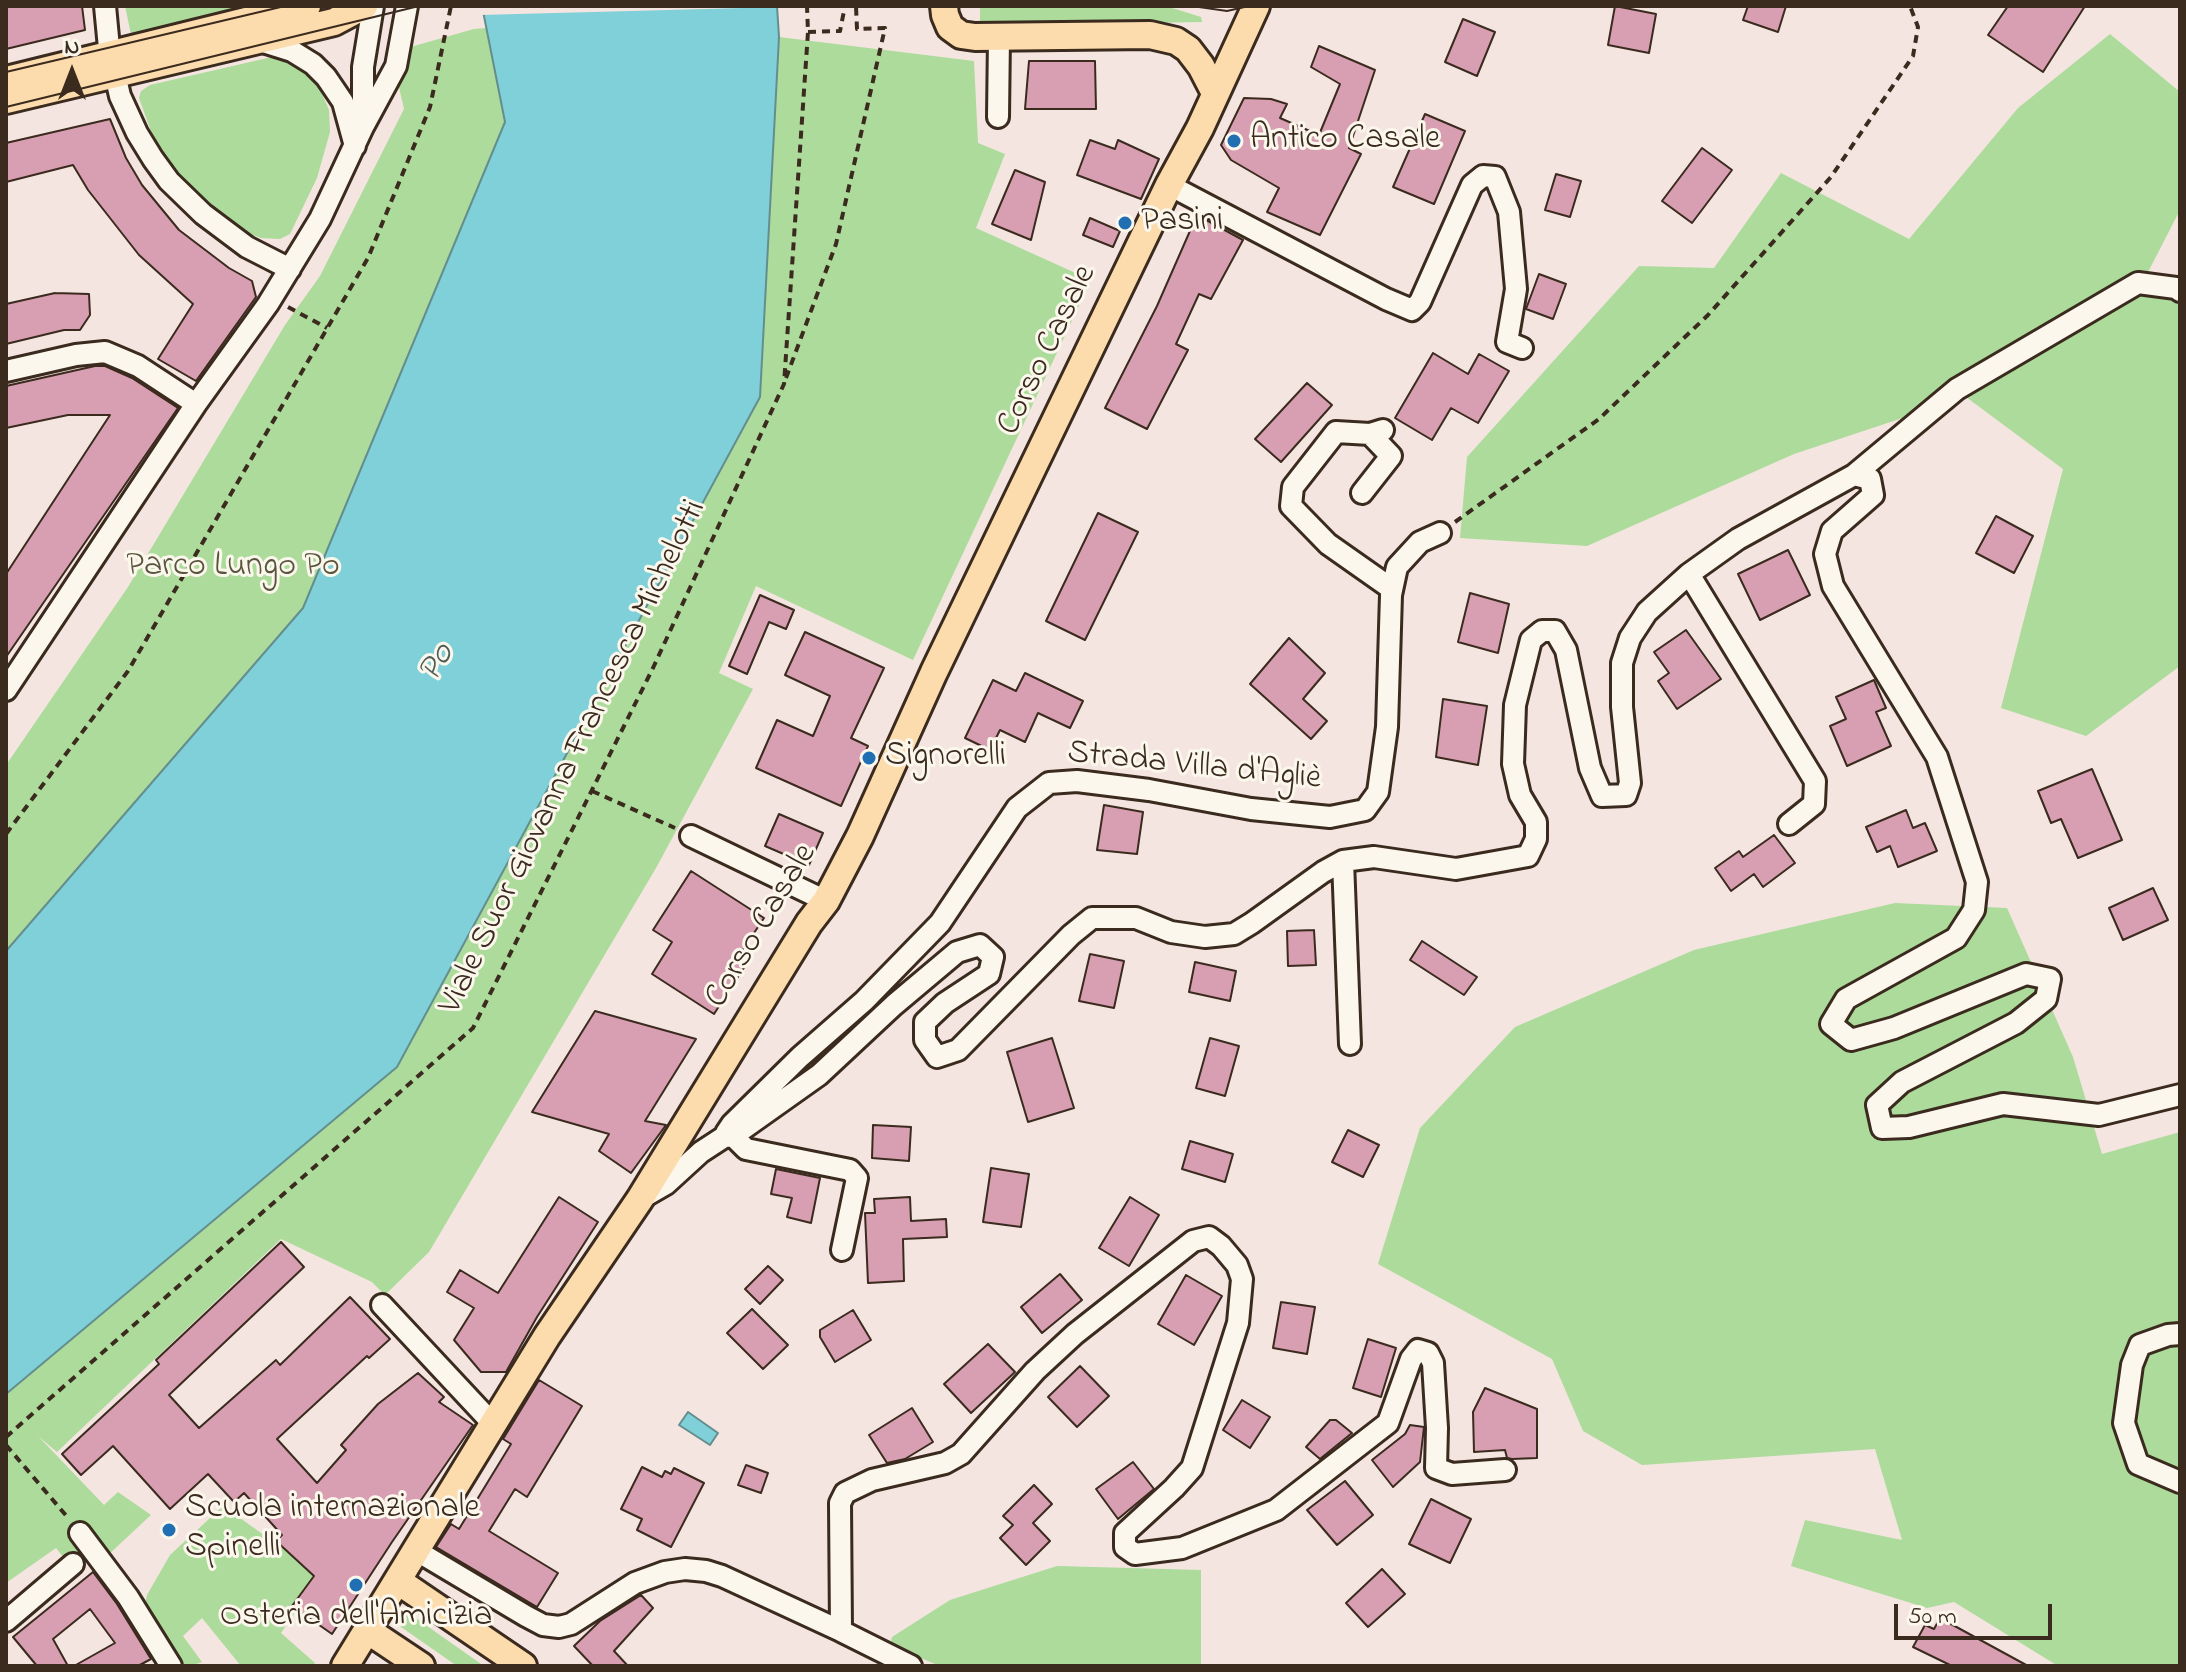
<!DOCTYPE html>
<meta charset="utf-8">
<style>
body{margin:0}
#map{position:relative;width:2186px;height:1672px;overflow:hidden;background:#f4e5e0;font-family:"Indie Flower",sans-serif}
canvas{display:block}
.frame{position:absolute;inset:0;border:8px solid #3b2a1e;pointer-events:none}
.north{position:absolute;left:32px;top:32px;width:80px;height:80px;-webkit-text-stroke:6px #fbf7ec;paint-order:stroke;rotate:0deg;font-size:22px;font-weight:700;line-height:32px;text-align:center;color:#3b2a1e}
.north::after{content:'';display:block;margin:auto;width:28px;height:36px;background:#3b2a1e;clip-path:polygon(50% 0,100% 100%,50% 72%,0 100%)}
.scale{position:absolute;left:1894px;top:1604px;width:158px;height:36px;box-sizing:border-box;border:4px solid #3b2a1e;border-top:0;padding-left:10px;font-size:24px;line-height:28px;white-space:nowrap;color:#3b2a1e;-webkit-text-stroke:6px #fbf7ec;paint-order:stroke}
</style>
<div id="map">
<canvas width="2186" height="1672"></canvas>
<div class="frame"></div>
<div class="north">N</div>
<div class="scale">50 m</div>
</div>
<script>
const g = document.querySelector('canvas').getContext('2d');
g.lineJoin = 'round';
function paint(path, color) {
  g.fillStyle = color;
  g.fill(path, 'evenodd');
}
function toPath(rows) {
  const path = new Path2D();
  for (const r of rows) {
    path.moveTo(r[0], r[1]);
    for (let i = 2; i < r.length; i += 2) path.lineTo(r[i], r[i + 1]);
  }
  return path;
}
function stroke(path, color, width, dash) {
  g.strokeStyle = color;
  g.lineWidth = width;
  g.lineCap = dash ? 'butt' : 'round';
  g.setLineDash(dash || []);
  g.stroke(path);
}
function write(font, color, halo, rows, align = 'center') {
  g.font = font + ' "Indie Flower",sans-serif';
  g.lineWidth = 6;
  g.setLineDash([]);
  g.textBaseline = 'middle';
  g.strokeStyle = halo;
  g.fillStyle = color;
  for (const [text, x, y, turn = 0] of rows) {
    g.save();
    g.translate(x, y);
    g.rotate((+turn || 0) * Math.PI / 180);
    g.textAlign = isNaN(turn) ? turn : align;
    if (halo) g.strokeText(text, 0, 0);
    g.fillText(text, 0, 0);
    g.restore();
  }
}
paint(toPath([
 [125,6,257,6,137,35,131,34],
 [980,6,1166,6,1201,17,1202,22,980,26],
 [486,28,505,121,303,608,6,951,6,765,128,587,285,325,320,276,404,109,398,83,400,50,474,29],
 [2110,34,2180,92,2180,210,2147,274,2180,300,2180,666,2086,736,2001,708,2063,469,1966,397,1794,454,1587,546,1460,538,1467,457,1639,266,1714,268,1781,173,1909,239,2018,108],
 [779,37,974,61,978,143,1005,154,976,228,1091,280,913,660,756,586,719,673,753,689,656,868,429,1252,385,1295,372,1282,281,1239,57,1452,38,1436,104,1505,118,1492,151,1515,108,1555,94,1551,64,1558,56,1548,6,1583,6,1394,397,1067,760,397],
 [272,57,294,63,306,71,317,82,329,110,330,132,317,178,290,234,280,239,261,238,240,230,212,207,177,173,152,134,139,98,141,91,150,85],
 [1895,903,2007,908,2073,1057,2102,1154,2180,1132,2180,1666,2058,1666,1954,1602,1927,1608,1791,1566,1805,1520,1902,1540,1875,1449,1642,1465,1583,1431,1552,1359,1378,1264,1420,1128,1515,1027,1694,950],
 [223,1506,271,1540,281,1531,323,1571,281,1633,315,1663,313,1666,241,1666,202,1618,183,1636,202,1662,190,1666,172,1666,144,1608,147,1595,170,1555],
 [1057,1566,1201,1570,1201,1666,940,1666,890,1645,892,1637,950,1600],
 [410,1614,484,1666,457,1666,401,1627,400,1620,404,1615]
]), '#acdb9b');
const water = toPath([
 [482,6,777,6,779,37,760,397,397,1067,6,1394,6,951,303,608,505,122,482,6],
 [688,1412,718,1433,710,1445,679,1425,688,1412]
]);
paint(water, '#7fd0d8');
stroke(water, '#648e8e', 2);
paint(toPath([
 [478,6,781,6,781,7,480,15]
]), '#f4e5e0');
const building = toPath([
 [6,6,82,6,85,30,6,49,6,6],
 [1615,6,1656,14,1649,53,1608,45,1615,6],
 [1748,6,1786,6,1778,32,1743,20,1748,6],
 [2008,6,2085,6,2043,72,1988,35,2008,6],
 [1463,19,1495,32,1477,76,1445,62,1463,19],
 [1319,46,1375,70,1349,148,1361,154,1320,235,1267,212,1279,188,1231,160,1221,145,1244,98,1271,99,1287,104,1280,118,1319,135,1340,84,1311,67,1319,46],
 [1029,61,1095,61,1096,109,1025,109,1029,61],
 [1425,114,1465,131,1434,204,1393,187,1425,114],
 [110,119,126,158,142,185,179,230,229,268,252,281,256,297,196,381,158,359,193,304,139,255,88,190,73,165,6,182,6,143,110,119],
 [1090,140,1115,149,1118,140,1159,159,1141,199,1077,175,1090,140],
 [1702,148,1732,170,1692,223,1662,201,1702,148],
 [1015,170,1045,182,1031,240,992,224,1015,170],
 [1556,174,1581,181,1570,217,1545,210,1556,174],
 [1197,215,1243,240,1211,299,1199,294,1176,344,1188,350,1147,429,1105,408,1157,306,1197,215],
 [1090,218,1120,231,1113,247,1083,235,1090,218],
 [1539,274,1566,284,1553,319,1526,309,1539,274],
 [55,293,89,294,90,315,80,330,64,330,6,344,6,304,55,293],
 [1433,353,1468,374,1479,354,1509,371,1478,423,1451,408,1432,440,1395,418,1433,353],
 [95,366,105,366,132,378,178,408,6,657,6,574,110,415,68,415,6,428,6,386,95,366],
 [1307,383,1332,405,1281,462,1255,439,1307,383],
 [1098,513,1138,532,1085,640,1046,621,1098,513],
 [1996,516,2033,536,2014,573,1976,553,1996,516],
 [1788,550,1810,595,1760,620,1738,574,1788,550],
 [1470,593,1509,604,1498,653,1458,642,1470,593],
 [760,595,794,610,786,629,769,622,747,674,729,666,760,595],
 [1686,630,1721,679,1677,709,1658,681,1669,673,1654,652,1686,630],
 [805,632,884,668,851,738,868,746,841,806,756,768,777,720,813,736,830,696,785,675,805,632],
 [1289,638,1325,673,1303,699,1327,721,1311,739,1250,684,1289,638],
 [1025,673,1083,701,1070,728,1038,713,1025,742,1000,730,990,750,965,738,993,680,1016,691,1025,673],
 [1874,680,1886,708,1876,712,1891,746,1847,766,1830,726,1846,719,1836,697,1874,680],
 [1443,699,1487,706,1478,765,1436,757,1443,699],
 [2092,769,2122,840,2078,858,2061,819,2051,823,2038,791,2092,769],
 [1104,805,1143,812,1137,854,1097,850,1104,805],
 [1906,810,1913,828,1925,823,1937,851,1898,867,1890,846,1877,852,1866,827,1906,810],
 [779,814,823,833,809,865,765,846,779,814],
 [1774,835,1795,863,1763,887,1754,874,1731,891,1715,868,1739,851,1743,857,1774,835],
 [691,871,764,918,736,960,745,966,714,1014,652,974,672,942,653,930,691,871],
 [2153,888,2168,920,2123,940,2109,908,2153,888],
 [1314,930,1316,965,1288,966,1287,931,1314,930],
 [1422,941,1477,977,1464,995,1410,960,1422,941],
 [1090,954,1124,961,1114,1008,1079,1001,1090,954],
 [1195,962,1236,971,1230,1001,1189,992,1195,962],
 [595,1011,696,1039,645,1121,666,1125,631,1173,599,1151,609,1134,532,1112,595,1011],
 [1052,1038,1074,1108,1028,1122,1007,1052,1052,1038],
 [1210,1038,1239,1046,1225,1096,1196,1088,1210,1038],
 [873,1125,911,1127,909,1161,872,1158,873,1125],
 [1348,1130,1379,1145,1363,1177,1332,1162,1348,1130],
 [1190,1141,1233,1154,1225,1182,1182,1169,1190,1141],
 [991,1168,1029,1174,1021,1227,983,1222,991,1168],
 [776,1169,820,1178,811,1223,787,1217,792,1198,771,1194,776,1169],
 [559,1197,598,1222,537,1317,506,1372,481,1372,454,1340,474,1308,447,1292,460,1270,498,1293,559,1197],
 [910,1197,911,1221,946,1219,947,1237,903,1239,904,1281,868,1283,865,1213,875,1213,874,1199,910,1197],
 [1130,1197,1159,1215,1129,1266,1099,1248,1130,1197],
 [281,1242,304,1267,169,1395,199,1428,276,1360,280,1365,350,1297,390,1339,369,1358,367,1356,277,1439,317,1483,346,1450,341,1445,378,1404,418,1373,444,1397,439,1402,473,1425,392,1542,332,1634,292,1606,314,1576,276,1541,282,1535,244,1493,234,1502,208,1474,170,1509,113,1446,81,1475,62,1454,159,1364,156,1360,281,1242],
 [768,1266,783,1280,760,1304,745,1289,768,1266],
 [1060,1274,1082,1300,1042,1333,1021,1307,1060,1274],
 [1186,1275,1222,1296,1194,1345,1158,1324,1186,1275],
 [1281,1302,1315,1307,1307,1354,1273,1348,1281,1302],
 [752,1309,788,1345,763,1369,727,1333,752,1309],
 [853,1310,871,1340,835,1362,820,1337,820,1330,853,1310],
 [1368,1339,1396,1348,1381,1397,1353,1388,1368,1339],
 [988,1344,1015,1372,971,1413,944,1384,988,1344],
 [1080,1366,1109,1396,1077,1427,1048,1397,1080,1366],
 [539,1380,582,1406,527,1497,515,1489,489,1531,558,1573,537,1607,436,1547,451,1524,459,1529,511,1444,503,1439,539,1380],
 [1485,1388,1537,1409,1537,1458,1512,1459,1507,1458,1505,1450,1474,1452,1473,1412,1485,1388],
 [1242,1400,1270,1417,1250,1448,1223,1430,1242,1400],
 [912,1408,933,1442,905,1459,887,1463,869,1435,912,1408],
 [1330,1420,1336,1420,1352,1433,1320,1459,1306,1447,1330,1420],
 [1410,1425,1424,1427,1420,1462,1393,1487,1372,1460,1405,1434,1410,1425],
 [1133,1462,1154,1489,1118,1519,1096,1489,1133,1462],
 [746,1465,768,1473,761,1493,738,1485,746,1465],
 [642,1467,662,1477,665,1471,671,1474,674,1468,704,1483,671,1547,637,1530,642,1519,621,1509,642,1467],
 [1345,1481,1373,1515,1337,1545,1307,1510,1345,1481],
 [1034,1485,1052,1504,1033,1523,1050,1541,1026,1565,1000,1538,1013,1525,1003,1516,1034,1485],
 [1431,1499,1471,1519,1450,1563,1409,1544,1431,1499],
 [1382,1569,1405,1594,1368,1627,1346,1603,1382,1569],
 [93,1572,117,1604,151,1659,138,1666,74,1666,115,1643,90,1609,53,1639,68,1666,37,1666,13,1637,93,1572],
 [641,1595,653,1608,614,1651,628,1666,593,1666,574,1646,600,1621,641,1595],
 [1940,1618,2028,1666,1952,1666,1913,1647,1925,1625,1934,1629,1940,1618]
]);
paint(building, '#d79fb1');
stroke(building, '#3b2a1e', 2);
const minor = toPath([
 [105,6,109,48,120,96,137,133,153,159,169,181,203,214,247,247,290,269],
 [257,40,292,51,313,64,326,77,343,102,355,146],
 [998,117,999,37],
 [363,127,363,67,373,6],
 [1169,185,1386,299,1412,310,1420,302,1472,185,1483,176,1495,177,1509,212,1516,289,1507,342,1522,348],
 [6,371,76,355,105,352,138,366,196,404],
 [1383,430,1370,434,1336,432,1293,487,1291,506,1328,544,1392,589],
 [1854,475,1957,389,2138,283,2176,288,2180,291],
 [1362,493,1391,456,1370,434],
 [1689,574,1815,781,1814,804,1789,824],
 [6,690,196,404,268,304,320,219,363,127,396,66,407,6],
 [691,836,826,901],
 [1343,861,1350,1044],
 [726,1133,732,1124,800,1057,864,1001,940,923,1017,808,1049,783,1077,781,1149,790,1251,809,1330,817,1365,810,1378,792,1387,727,1391,595,1397,567,1420,542,1440,533],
 [733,1136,746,1149,850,1170,857,1178,842,1250],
 [640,1199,666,1184,701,1152,724,1137,733,1136,819,1075,894,1005,957,952,980,945,993,957,989,974,945,1003,925,1022,925,1040,937,1057,958,1050,1071,935,1092,918,1136,918,1171,932,1205,937,1234,934,1252,923,1323,872,1343,861,1374,857,1456,869,1528,856,1536,839,1536,822,1520,795,1513,764,1515,705,1531,640,1542,631,1555,631,1566,650,1590,768,1602,796,1626,795,1630,783,1622,707,1622,663,1630,638,1647,612,1689,574,1738,539,1854,475,1870,479,1873,495,1832,531,1825,554,1833,586,1937,757,1977,882,1974,910,1956,938,1846,999,1831,1024,1851,1040,1894,1028,2026,974,2050,979,2046,999,2016,1023,1902,1082,1877,1105,1882,1128,1909,1127,2003,1104,2099,1115,2180,1095],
 [382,1305,494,1425],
 [2180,1334,2168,1335,2140,1345,2132,1365,2124,1423,2138,1464,2180,1482],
 [80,1533,128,1597,171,1666],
 [417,1551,526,1616,543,1625,559,1627,571,1624,635,1583,665,1572,685,1569,706,1571,722,1576,841,1631,911,1666],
 [6,1621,73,1564],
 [841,1631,840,1503,845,1493,872,1480,945,1463,961,1454,1035,1371,1075,1334,1193,1241,1209,1237,1221,1246,1237,1265,1242,1279,1238,1323,1192,1468,1174,1488,1125,1533,1125,1547,1135,1554,1182,1548,1276,1510,1388,1423,1411,1359,1418,1350,1428,1353,1433,1363,1437,1428,1436,1468,1452,1474,1505,1470]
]);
const major = toPath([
 [944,6,945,15,950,27,961,35,975,37,1150,35,1176,41,1188,49,1201,66,1215,93],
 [6,80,307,6],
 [6,100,334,22,364,6],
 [398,1581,523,1666],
 [367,1630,421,1666],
 [345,1666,547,1336,640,1199,809,923,826,901,860,836,934,672,1169,185,1200,128,1256,6]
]);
stroke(minor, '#3b2a1e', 26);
stroke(major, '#3b2a1e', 32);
stroke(toPath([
 [808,32,840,31,845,6],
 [288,307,327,328],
 [786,378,836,244,885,28,857,29,856,6],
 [1455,522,1599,419,1708,315,1831,177,1913,56,1918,27,1910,6],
 [592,791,675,828],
 [6,834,128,671,368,258,430,107,451,6],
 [6,1437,473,1028,653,668,784,384,808,32,807,6],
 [6,1445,69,1519]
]), '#3b2a1e', 4, [8, 6]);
stroke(minor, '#fbf7ec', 20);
stroke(major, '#fcdcac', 26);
stroke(toPath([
 [1192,6,1227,11,1249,6],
 [6,72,285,6],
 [6,107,419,6]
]), '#3b2a1e', 2);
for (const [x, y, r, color] of [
 [1234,141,8,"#1f6fb2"],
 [1125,223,8,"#1f6fb2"],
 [869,758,8,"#1f6fb2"],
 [169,1530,8,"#1f6fb2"],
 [356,1585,8,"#1f6fb2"]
]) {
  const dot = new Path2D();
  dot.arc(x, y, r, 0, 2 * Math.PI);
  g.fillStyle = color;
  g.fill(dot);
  stroke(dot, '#fbf7ec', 3);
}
write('34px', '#3b2a1e', '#fbf7ec', [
 ["Antico Casale",1250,141],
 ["Pasini",1141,223],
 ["Signorelli",885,758],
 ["Scuola internazionale",185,1510],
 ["Spinelli",185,1549],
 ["Osteria dell'Amicizia",356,1618,"center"]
], 'left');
write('34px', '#3b2a1e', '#fbf7ec', [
 ["Corso Casale",1049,351,-64],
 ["Viale Suor Giovanna Francesca Michelotti",575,758,-64],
 ["Strada Villa d'Agliè",1194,768,6],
 ["Corso Casale",763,927,-59]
]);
write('34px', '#57563d', '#fbf7ec', [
 ["Parco Lungo Po",233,568]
]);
write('italic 36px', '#4f5c56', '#fbf7ec', [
 ["Po",439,664,-60]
]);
</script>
